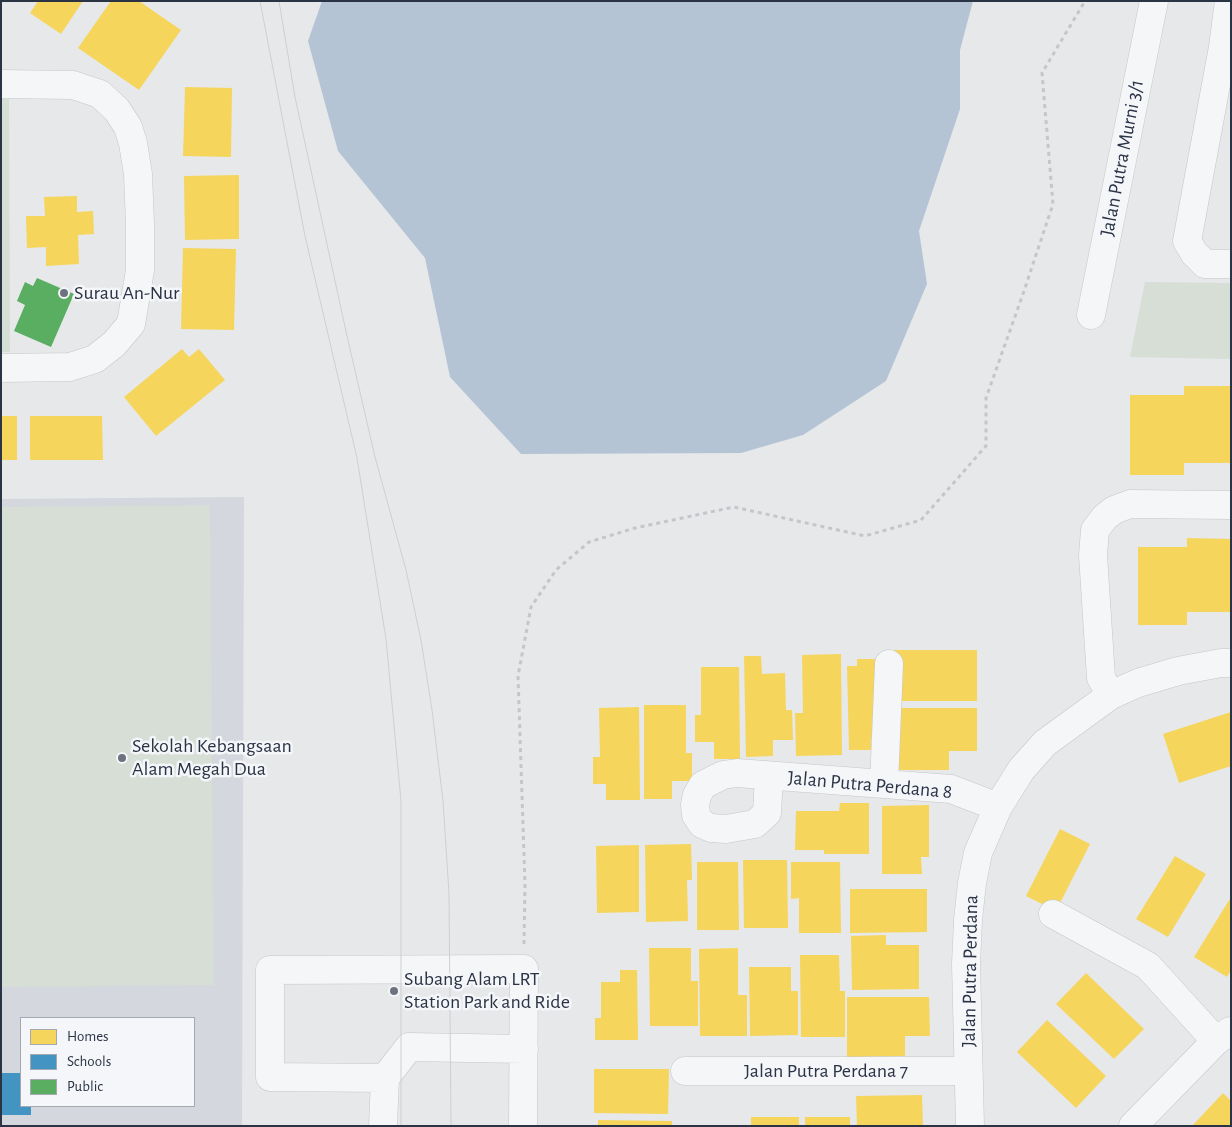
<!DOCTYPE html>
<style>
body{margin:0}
#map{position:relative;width:1232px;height:1127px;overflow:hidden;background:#e6e8ea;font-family:"Alegreya Sans",sans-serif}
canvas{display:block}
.frame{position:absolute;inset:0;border:2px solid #2b3445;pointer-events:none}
.legend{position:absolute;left:20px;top:1017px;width:175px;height:90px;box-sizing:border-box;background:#f4f6f9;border:1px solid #a4a8b1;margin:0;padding:6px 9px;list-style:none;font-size:15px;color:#2b3445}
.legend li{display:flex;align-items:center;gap:10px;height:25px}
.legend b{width:25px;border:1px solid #a4a8b1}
</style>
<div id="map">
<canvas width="1232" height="1127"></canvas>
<div class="frame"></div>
<ul class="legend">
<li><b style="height:14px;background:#f6d55c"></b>Homes</li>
<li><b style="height:14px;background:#4393c3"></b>Schools</li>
<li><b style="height:14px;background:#5aae61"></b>Public</li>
</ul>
</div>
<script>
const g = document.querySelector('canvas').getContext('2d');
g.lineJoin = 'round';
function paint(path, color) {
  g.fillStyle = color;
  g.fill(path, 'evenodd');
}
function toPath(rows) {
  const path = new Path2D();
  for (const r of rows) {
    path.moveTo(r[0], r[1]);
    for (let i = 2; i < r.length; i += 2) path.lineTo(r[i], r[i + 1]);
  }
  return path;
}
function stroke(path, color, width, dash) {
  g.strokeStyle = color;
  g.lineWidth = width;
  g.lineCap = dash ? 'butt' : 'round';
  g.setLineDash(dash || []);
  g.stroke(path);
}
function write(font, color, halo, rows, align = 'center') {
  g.font = font + ' "Alegreya Sans",sans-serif';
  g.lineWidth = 5;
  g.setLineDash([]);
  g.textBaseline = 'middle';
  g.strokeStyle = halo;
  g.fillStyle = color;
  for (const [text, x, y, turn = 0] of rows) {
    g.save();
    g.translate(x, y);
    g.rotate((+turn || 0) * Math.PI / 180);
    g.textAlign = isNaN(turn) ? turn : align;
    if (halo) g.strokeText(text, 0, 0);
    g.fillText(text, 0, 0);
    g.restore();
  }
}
paint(toPath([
 [244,497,242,1126,1,1126,1,499],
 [21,1018,194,1018,194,1106,21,1106]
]), '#d4d7dd');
paint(toPath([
 [1,99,9,99,10,352,1,352],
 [1145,282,1231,283,1231,359,1130,357],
 [210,505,214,985,1,987,1,507]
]), '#d6ded6');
paint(toPath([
 [322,1,973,1,960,50,960,109,919,231,927,284,886,381,803,435,741,453,521,454,450,377,425,258,338,151,308,41]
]), '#b4c4d5');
paint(toPath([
 [38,1,83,1,61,34,30,13],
 [111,1,139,1,181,30,139,90,78,48],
 [185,87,232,88,231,157,183,156],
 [239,175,239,239,185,240,184,176],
 [77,196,77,212,93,211,94,234,78,235,79,264,46,266,46,247,27,248,26,216,45,216,44,197],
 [183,248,236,249,234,330,181,329],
 [182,349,189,357,199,349,225,380,156,436,124,397],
 [1184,386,1231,386,1231,463,1184,463,1184,475,1130,475,1130,395,1184,395],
 [1,416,17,416,17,460,1,460],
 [30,416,102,416,103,460,30,460],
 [1187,538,1231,539,1231,612,1187,612,1187,625,1138,625,1138,547,1187,547],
 [893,650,977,650,977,701,895,701],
 [841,654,842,755,796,756,795,713,803,713,802,655],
 [744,656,761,656,762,674,785,673,786,710,792,710,793,740,773,740,773,756,746,757],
 [857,659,879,659,885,738,871,738,871,750,849,750,847,666,857,666],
 [701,667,739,667,740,759,714,759,714,742,695,742,695,715,701,715],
 [644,705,686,705,686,753,692,753,692,781,672,781,672,799,644,799],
 [639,707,640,800,606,800,606,784,593,784,593,757,600,757,599,708],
 [893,708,977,708,977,751,949,751,949,770,893,770],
 [1231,712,1231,766,1179,783,1163,734],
 [840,803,869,803,869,854,824,854,824,850,795,850,796,811,839,811],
 [929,805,929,857,921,857,922,874,882,874,882,806],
 [1060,829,1090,844,1056,911,1026,896],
 [691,844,692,880,687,880,688,921,646,922,645,845],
 [639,845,639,912,597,913,596,846],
 [1175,856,1206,874,1168,937,1136,919],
 [743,860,787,860,788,928,744,928],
 [697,862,738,862,739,930,697,930],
 [791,862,840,862,841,933,799,933,799,898,791,899],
 [850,889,927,889,927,932,850,933],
 [1231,897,1231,970,1227,977,1194,957],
 [886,935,886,945,919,945,919,989,852,990,851,936],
 [649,948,691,948,691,981,698,981,698,1026,650,1026],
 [738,948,738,995,747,995,747,1036,700,1036,699,949],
 [800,955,839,955,840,991,845,991,845,1037,801,1037],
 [749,967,791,967,791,991,798,991,798,1035,750,1036],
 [620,970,637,970,638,1040,595,1040,595,1018,601,1018,601,982,620,982],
 [1086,973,1144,1029,1114,1059,1056,1004],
 [847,997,929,997,930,1036,905,1036,905,1056,847,1057],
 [1047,1020,1106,1076,1076,1108,1017,1052],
 [594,1069,669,1069,668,1114,594,1113],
 [1223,1093,1231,1101,1231,1126,1192,1126],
 [922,1095,923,1126,857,1126,856,1096],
 [751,1117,799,1117,799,1126,751,1126],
 [805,1117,850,1117,850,1126,805,1126],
 [598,1120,672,1121,672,1126,598,1126]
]), '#f6d55c');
paint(toPath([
 [1,1073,21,1073,21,1106,31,1106,31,1115,1,1115]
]), '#4393c3');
paint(toPath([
 [37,278,74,294,51,347,14,331,25,305,17,301,25,282,33,286]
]), '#5aae61');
const minor = toPath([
 [1229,1,1223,47,1187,241,1194,253,1205,264,1231,264],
 [1,84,73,85,100,94,117,110,128,127,133,143,138,174,140,224,140,270,131,324,114,344,95,359,70,367,1,368],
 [1091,315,1154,1],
 [1111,695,1101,678,1093,555,1095,530,1105,517,1114,510,1130,504,1231,505],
 [769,776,767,813,755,824,726,829,711,828,702,824,696,815,695,805,697,795,703,785,723,775,737,773,951,789,998,807],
 [884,784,889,664],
 [1053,914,1148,966,1216,1041],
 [685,1071,968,1071],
 [383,1126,385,1078],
 [523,1126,524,969,270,970,270,1077,385,1078,409,1047,524,1049],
 [970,1126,966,964,968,920,972,883,978,853,998,807,1021,770,1045,743,1111,695,1138,683,1178,671,1221,663,1231,663],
 [1133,1126,1216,1041,1230,1031]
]);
stroke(minor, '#c4c6c8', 29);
stroke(toPath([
 [524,944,525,885,518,676,531,607,556,570,589,542,635,528,734,507,865,536,921,520,986,446,986,398,1023,294,1053,204,1042,73,1085,1]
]), '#c5c6ca', 3, [4, 4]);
stroke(minor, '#f5f6f7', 28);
stroke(toPath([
 [260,1,305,236,357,458,386,639,401,801,401,1126],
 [279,1,295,97,347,336,375,457,406,570,421,640,432,710,443,801,449,893,451,1126]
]), '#cecfd2', 1);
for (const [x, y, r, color] of [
 [64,293,5,"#6c737f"],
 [122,758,5,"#6c737f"],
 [394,991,5,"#6c737f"]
]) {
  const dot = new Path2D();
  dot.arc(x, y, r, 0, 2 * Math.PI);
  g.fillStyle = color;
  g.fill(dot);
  stroke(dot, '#f4f6f9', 2);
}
write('20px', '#2b3445', '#f4f6f9', [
 ["Jalan Putra Murni 3/1",1122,158,-79],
 ["Jalan Putra Perdana 8",870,785,5],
 ["Jalan Putra Perdana",970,971,-89],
 ["Jalan Putra Perdana 7",826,1071]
]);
write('20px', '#2b3445', '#f4f6f9', [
 ["Surau An-Nur",74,293],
 ["Sekolah Kebangsaan",132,746],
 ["Alam Megah Dua",132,769],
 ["Subang Alam LRT",404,979],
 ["Station Park and Ride",404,1002]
], 'left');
</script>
